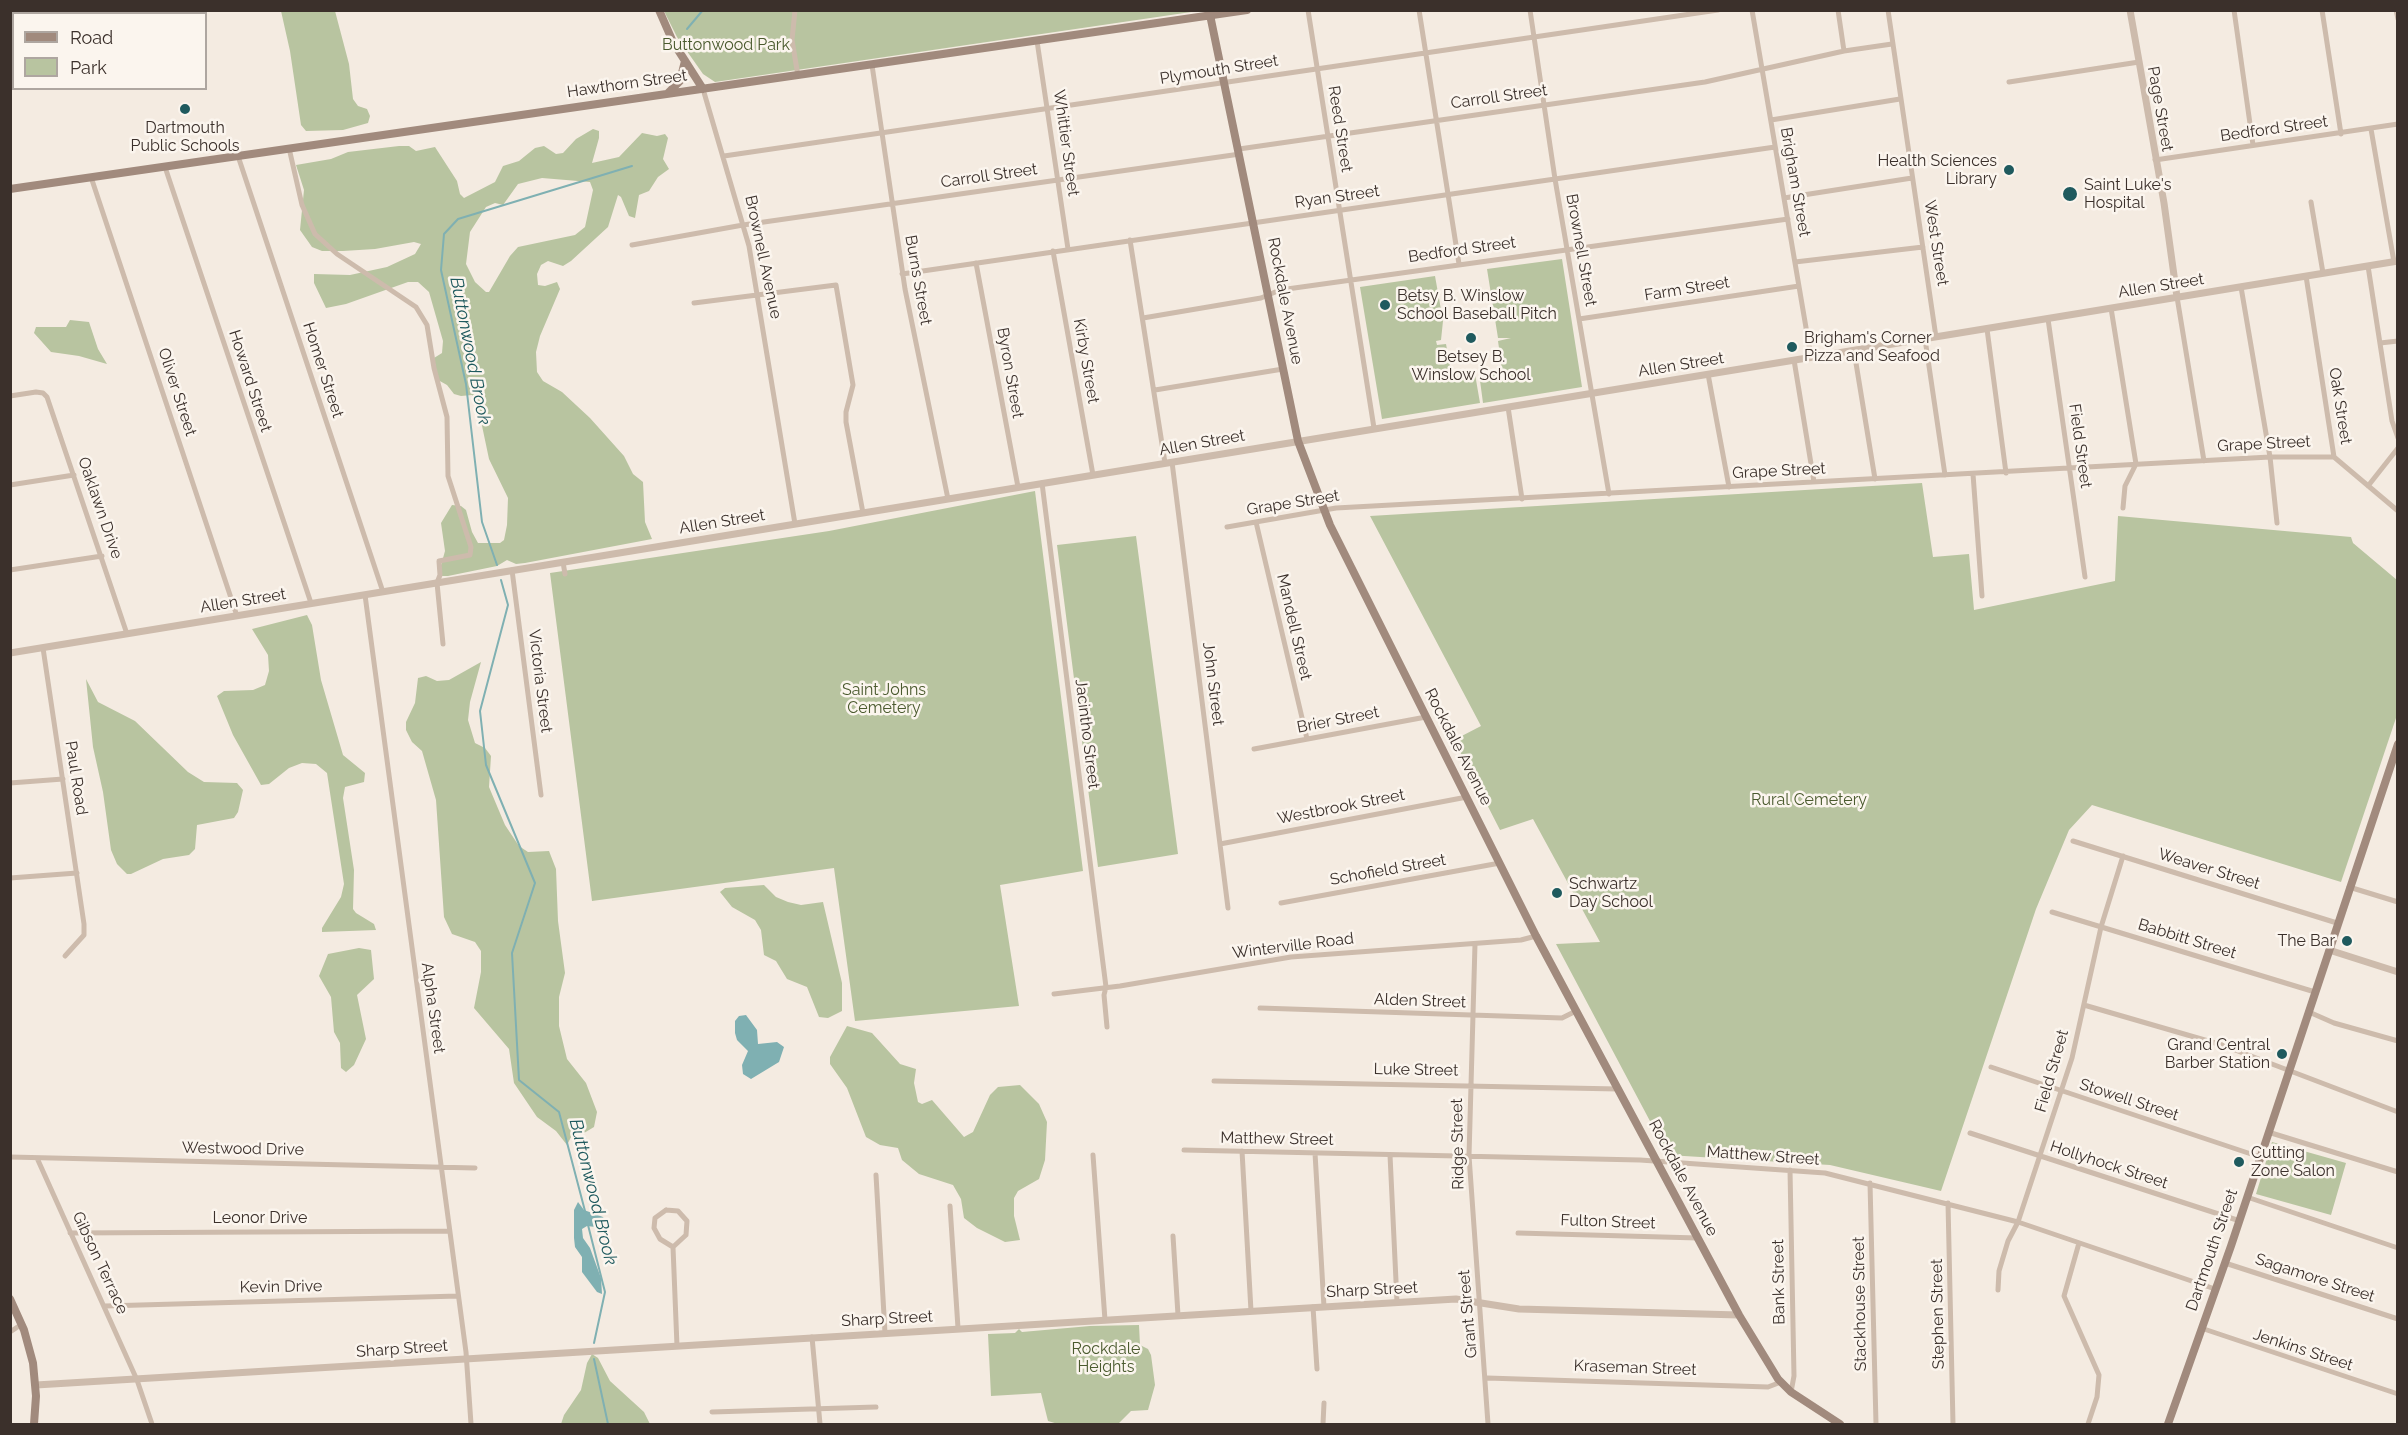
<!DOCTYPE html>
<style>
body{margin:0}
#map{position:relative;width:2408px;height:1435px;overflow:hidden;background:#f4ebe1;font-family:Raleway,sans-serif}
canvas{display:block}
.frame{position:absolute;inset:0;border:12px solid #3b302b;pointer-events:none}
.legend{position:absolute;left:12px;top:12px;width:195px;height:78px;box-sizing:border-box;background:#fbf5ee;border:2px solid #aea6a0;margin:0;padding:8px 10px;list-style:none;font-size:18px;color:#3b302b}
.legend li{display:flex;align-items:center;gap:12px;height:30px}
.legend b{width:30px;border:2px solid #aea6a0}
</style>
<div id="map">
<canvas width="2408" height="1435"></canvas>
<div class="frame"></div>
<ul class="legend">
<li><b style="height:8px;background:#a18a7d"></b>Road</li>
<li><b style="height:16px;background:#b8c4a0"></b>Park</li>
</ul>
</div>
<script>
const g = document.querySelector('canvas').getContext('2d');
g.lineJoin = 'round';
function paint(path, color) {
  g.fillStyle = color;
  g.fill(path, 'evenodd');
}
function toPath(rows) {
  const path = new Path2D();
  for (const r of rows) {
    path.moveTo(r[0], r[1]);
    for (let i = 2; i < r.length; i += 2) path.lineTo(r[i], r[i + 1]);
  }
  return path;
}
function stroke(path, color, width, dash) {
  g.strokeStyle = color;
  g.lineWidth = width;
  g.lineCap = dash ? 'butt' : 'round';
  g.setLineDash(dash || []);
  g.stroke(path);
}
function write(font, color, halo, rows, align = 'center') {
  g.font = font + ' Raleway,sans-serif';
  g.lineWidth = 5;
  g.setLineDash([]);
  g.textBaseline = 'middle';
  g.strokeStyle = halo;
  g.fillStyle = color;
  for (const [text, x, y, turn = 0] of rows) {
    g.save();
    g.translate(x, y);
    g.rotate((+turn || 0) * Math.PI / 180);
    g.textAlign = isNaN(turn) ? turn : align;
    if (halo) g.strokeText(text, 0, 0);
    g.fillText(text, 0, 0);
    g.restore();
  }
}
paint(toPath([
 [281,11,335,11,349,64,353,99,358,106,367,109,370,116,368,123,343,130,306,131,301,125,290,51],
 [664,11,1198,11,715,82,703,74,677,37],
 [593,129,599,131,599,138,592,163,619,157,642,133,657,136,665,134,668,138,663,159,669,169,658,177,649,191,639,195,635,218,629,216,621,197,618,195,608,227,571,261,563,266,548,261,541,265,537,274,538,285,545,286,557,282,560,289,540,336,536,352,537,372,543,381,562,392,590,418,624,456,633,474,643,482,645,522,652,539,525,563,516,564,507,560,497,566,448,576,438,576,445,551,441,523,452,505,461,506,466,510,472,532,478,543,500,543,504,540,507,525,508,498,489,459,477,402,472,395,461,396,454,394,447,385,438,380,434,358,442,353,443,341,429,292,418,282,408,282,346,304,326,308,314,283,314,274,350,275,387,267,415,254,421,244,414,242,375,249,343,251,322,251,312,247,300,230,304,190,296,165,331,159,348,152,399,146,409,146,416,151,435,147,457,181,460,194,464,198,495,182,503,166,519,161,535,148,544,146,556,154,563,153,576,139],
 [542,178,590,182,593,190,585,227,575,235,518,247,510,256,489,292,486,292,475,282,466,264,470,232,486,207,495,203,503,205,518,184],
 [1562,259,1582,387,1483,403,1479,373,1502,369,1498,341,1511,338,1498,338,1487,269],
 [1435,276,1443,321,1441,340,1436,341,1437,345,1446,344,1452,377,1475,374,1480,403,1382,419,1360,287],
 [70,320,89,322,98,349,107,364,79,356,51,352,34,333,36,327,66,327],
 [1922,483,1933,557,1969,554,1974,610,2115,581,2118,516,2351,537,2353,543,2397,580,2397,715,2341,882,2092,805,2069,830,2036,909,1941,1191,1830,1165,1668,1155,1556,944,1600,942,1533,819,1500,830,1454,740,1481,726,1370,516],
 [1035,491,1083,871,1000,885,1019,1006,855,1021,834,868,592,901,550,573,829,531],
 [1136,536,1178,854,1098,867,1057,545],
 [307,615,312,625,321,680,343,755,365,773,364,782,345,787,343,798,354,870,353,909,356,913,374,924,376,930,322,932,322,928,341,897,344,884,327,773,316,764,302,763,289,768,269,784,261,785,233,735,217,696,224,691,253,690,265,685,269,671,268,655,252,629],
 [481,662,470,702,468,720,475,743,485,748,491,756,489,787,505,825,519,846,528,852,549,851,556,869,558,921,565,973,559,997,559,1026,567,1059,586,1083,597,1112,594,1127,584,1133,572,1135,567,1145,556,1131,537,1117,514,1083,509,1049,474,1008,481,972,481,951,475,942,452,934,444,917,436,800,422,751,412,742,406,730,406,722,415,703,418,678,426,676,437,681,449,680],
 [86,679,98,702,135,721,188,772,204,782,237,783,243,790,238,812,234,818,197,825,195,849,189,855,163,859,131,874,127,874,117,864,111,850,103,792,93,747],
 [764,885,776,897,788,902,801,905,823,902,842,983,842,1011,828,1018,819,1017,807,987,787,979,776,961,764,955,761,930,755,920,732,907,720,892,725,888],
 [359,948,371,950,374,979,357,995,366,1039,354,1065,346,1072,341,1068,340,1043,334,1032,331,997,319,976,328,954],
 [847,1026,872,1033,900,1064,916,1069,914,1083,918,1102,922,1104,932,1100,964,1137,973,1132,990,1095,998,1087,1020,1085,1039,1104,1047,1122,1045,1160,1039,1179,1018,1191,1014,1198,1014,1216,1020,1240,1005,1242,977,1228,964,1218,961,1199,953,1185,919,1174,902,1160,898,1148,880,1145,866,1137,847,1088,830,1064,830,1057],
 [2272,1142,2346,1163,2331,1215,2256,1194],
 [1139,1325,1140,1345,1148,1349,1151,1355,1155,1385,1148,1410,1131,1411,1118,1424,1058,1424,1048,1421,1041,1393,991,1396,988,1334,1015,1333,1019,1329,1022,1332,1090,1326],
 [592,1354,598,1358,610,1381,644,1412,650,1424,561,1424,564,1415,581,1390,587,1363]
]), '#b8c4a0');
paint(toPath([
 [746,1015,757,1030,758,1044,777,1042,784,1047,779,1062,751,1079,743,1074,742,1065,748,1051,737,1040,735,1033,735,1021,739,1016],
 [578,1202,584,1210,603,1217,606,1222,604,1228,587,1226,582,1229,583,1238,590,1248,601,1278,602,1294,597,1292,582,1272,582,1257,575,1247,574,1238,574,1210]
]), '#7fb0b2');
stroke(toPath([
 [687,29,703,10],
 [497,565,482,522,466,384,441,270,444,234,458,219,632,166],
 [501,580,508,605,480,711,486,765,535,883,512,953,519,1080,559,1112,585,1211],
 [588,1225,605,1292,594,1343],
 [594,1359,608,1424]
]), '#7fb0b2', 2);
stroke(toPath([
 [795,10,792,40,798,76],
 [1308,10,1374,428],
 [1419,10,1459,264],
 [1530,10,1555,179,1609,494],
 [1752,10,1811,357],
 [1838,10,1844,51],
 [1888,10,1936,337],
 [2234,10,2253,145],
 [2322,10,2341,134],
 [2396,10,2398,19],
 [1037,41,1068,249],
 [872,65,905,289,948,499],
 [2009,82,2139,62],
 [703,89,749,246,795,524],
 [1771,120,1900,99],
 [2371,129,2394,262],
 [289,148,302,205,315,234,337,254,416,307,427,325,434,368,447,417,448,476,471,547,470,555,439,561,440,575,437,583,443,644],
 [1239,149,1705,82,1844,51,1892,44],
 [238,156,383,592],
 [724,156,1718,10],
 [2155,160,2398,124],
 [165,167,311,603],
 [91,177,237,616],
 [1784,198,1912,178],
 [2311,202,2323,273],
 [1130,240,1165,463],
 [632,245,743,225,1240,154],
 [1053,251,1093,475],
 [1795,262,1923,247],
 [976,263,1018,487],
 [2368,266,2392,421,2398,438],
 [902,274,1775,147],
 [2306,276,2334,457,2398,511],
 [2241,287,2270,457,2277,523],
 [2177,297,2204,461],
 [694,303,836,285,853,385,846,412,846,422,863,513],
 [2111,308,2136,464,2125,486,2123,508],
 [1143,318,1261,298,1280,290,1788,219],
 [1579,319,1799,286],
 [2048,319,2085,577],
 [1987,329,2006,473],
 [1925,339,1945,475],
 [2380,343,2398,341],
 [1854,351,1875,479],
 [1794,360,1814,482],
 [1708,374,1729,487],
 [1155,390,1283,369],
 [10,396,36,392,43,393,47,397,127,634],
 [1508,407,1522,499],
 [1172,462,1228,908],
 [1973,474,1982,596],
 [1042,483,1106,987,1104,995,1107,1027],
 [10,485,74,475],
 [2368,486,2398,448],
 [1256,522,1307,739],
 [1227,527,1336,508,2270,457,2334,457],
 [563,562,565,574],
 [10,570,102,556],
 [512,570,541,795],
 [365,595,466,1352,471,1424],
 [43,648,84,924,84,935,65,956],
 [1254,749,1426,717],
 [10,783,63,779],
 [2073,841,2337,923],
 [1220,844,1467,797],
 [10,878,77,873],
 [2349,887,2398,902],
 [1281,903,1500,863],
 [2052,912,2315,992],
 [1475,944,1469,1156,1488,1424],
 [1054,994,1120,986,1291,957,1521,940,1536,936],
 [2084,1005,2222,1045,2398,1112],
 [1260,1008,1562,1018,1576,1011],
 [2309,1012,2334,1023,2398,1041],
 [1991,1067,2260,1157],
 [1214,1081,1618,1089],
 [2268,1132,2398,1172],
 [1970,1133,2240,1221],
 [1184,1150,1640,1160,1825,1173,2018,1222,2215,1289],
 [1242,1151,1251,1311],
 [1315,1153,1324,1307],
 [1093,1155,1105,1320],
 [1390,1155,1397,1302],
 [10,1157,475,1168],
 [37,1158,137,1380,152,1424],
 [1790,1170,1794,1376,1791,1392],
 [876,1175,885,1333],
 [1870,1183,1876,1424],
 [2247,1197,2398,1248],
 [1948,1203,1953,1424],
 [950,1206,958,1328],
 [666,1210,678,1211,687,1221,686,1235,673,1247,660,1239,654,1228,655,1218,666,1210],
 [70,1233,449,1231],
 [1518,1233,1698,1238],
 [1173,1236,1178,1315],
 [2079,1243,2064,1296,2099,1375,2097,1397,2088,1424],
 [673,1247,677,1346],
 [2225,1263,2398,1319],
 [1998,1290,1999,1271,2008,1241,2018,1222,2072,1058,2101,927,2123,856],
 [105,1306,458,1296],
 [1313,1307,1317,1369],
 [2201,1328,2398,1394],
 [10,1332,22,1324],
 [812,1337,820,1424],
 [1487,1378,1768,1387,1781,1382],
 [712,1412,876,1407],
 [1323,1424,1324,1403]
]), '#cdbbac', 5);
stroke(toPath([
 [2130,10,2164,203,2177,297],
 [10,653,2398,261],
 [2329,950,2398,972],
 [36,1385,1456,1299,1519,1309,1739,1315]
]), '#cdbbac', 7);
stroke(toPath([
 [659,10,673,42,703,89],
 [1209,10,1298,441,1330,525,1536,936,1739,1315,1778,1379,1791,1392,1840,1424],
 [668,93,680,81,685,61],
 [10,189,1247,10],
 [10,1299,24,1330,33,1363,36,1396,34,1424],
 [2168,1424,2231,1246,2398,744]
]), '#a18a7d', 8);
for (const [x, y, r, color] of [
 [185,109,6,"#1f5a5e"],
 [2009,170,6,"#1f5a5e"],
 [2070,194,8,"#1f5a5e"],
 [1385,305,6,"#1f5a5e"],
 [1471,338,6,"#1f5a5e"],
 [1792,347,6,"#1f5a5e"],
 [1557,893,6,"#1f5a5e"],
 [2347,941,6,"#1f5a5e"],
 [2282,1054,6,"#1f5a5e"],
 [2239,1162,6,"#1f5a5e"]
]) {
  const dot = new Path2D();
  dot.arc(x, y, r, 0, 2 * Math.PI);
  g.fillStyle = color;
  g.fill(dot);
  stroke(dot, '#fbf5ee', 2);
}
write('16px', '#4a5a2e', '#fbf5ee', [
 ["Buttonwood Park",726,45],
 ["Saint Johns",884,690],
 ["Cemetery",884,708],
 ["Rural Cemetery",1809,800],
 ["Rockdale",1106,1349],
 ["Heights",1106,1367]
]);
write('16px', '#3b302b', '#fbf5ee', [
 ["Plymouth Street",1219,70,-9],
 ["Hawthorn Street",627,84,-8],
 ["Carroll Street",1499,97,-8],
 ["Page Street",2160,109,80],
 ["Reed Street",1340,129,81],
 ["Bedford Street",2274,129,-8],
 ["Whittier Street",1066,143,82],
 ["Carroll Street",989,176,-8],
 ["Brigham Street",1795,182,80],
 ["Ryan Street",1337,197,-8],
 ["West Street",1936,243,81],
 ["Bedford Street",1462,250,-8],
 ["Brownell Street",1581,250,80],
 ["Brownell Avenue",763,257,78],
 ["Burns Street",918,280,80],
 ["Allen Street",2161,286,-9],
 ["Farm Street",1687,289,-9],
 ["Rockdale Avenue",1285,301,79],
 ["Kirby Street",1086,361,80],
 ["Allen Street",1681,365,-9],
 ["Homer Street",323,370,72],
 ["Byron Street",1010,373,80],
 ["Howard Street",250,381,72],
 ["Oliver Street",177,392,72],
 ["Oak Street",2340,406,81],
 ["Allen Street",1202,443,-10],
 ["Grape Street",2264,444,-3],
 ["Field Street",2080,446,82],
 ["Grape Street",1779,471,-3],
 ["Grape Street",1293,503,-9],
 ["Oaklawn Drive",100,508,71],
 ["Allen Street",722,522,-9],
 ["Allen Street",243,601,-9],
 ["Mandell Street",1294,627,77],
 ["Victoria Street",540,681,83],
 ["John Street",1213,684,83],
 ["Brier Street",1338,720,-11],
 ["Jacintho Street",1087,734,83],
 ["Rockdale Avenue",1458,747,63],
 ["Paul Road",76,778,81],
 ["Westbrook Street",1341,807,-11],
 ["Weaver Street",2209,869,17],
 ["Schofield Street",1388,870,-10],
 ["Babbitt Street",2187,939,17],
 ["Winterville Road",1293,946,-7],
 ["Alden Street",1420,1001,2],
 ["Alpha Street",433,1008,82],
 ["Luke Street",1416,1070,1],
 ["Field Street",2052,1071,-74],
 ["Stowell Street",2129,1100,18],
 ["Matthew Street",1277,1139,1],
 ["Ridge Street",1458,1144,-91],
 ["Westwood Drive",243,1149,1],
 ["Matthew Street",1763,1156,4],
 ["Hollyhock Street",2109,1165,18],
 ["Rockdale Avenue",1683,1178,62],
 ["Leonor Drive",260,1218],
 ["Fulton Street",1608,1222,2],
 ["Dartmouth Street",2212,1250,-71],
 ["Gibson Terrace",100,1263,65],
 ["Sagamore Street",2315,1278,18],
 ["Bank Street",1779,1282,-91],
 ["Kevin Drive",281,1287,-1],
 ["Sharp Street",1372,1290,-3],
 ["Stackhouse Street",1860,1304,-91],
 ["Grant Street",1468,1314,-95],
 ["Stephen Street",1938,1314,-91],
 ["Sharp Street",887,1319,-3],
 ["Sharp Street",402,1349,-4],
 ["Jenkins Street",2303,1350,18],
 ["Kraseman Street",1635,1368,2]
]);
write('16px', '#3b302b', '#fbf5ee', [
 ["Dartmouth",185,128,"center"],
 ["Public Schools",185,146,"center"],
 ["Health Sciences",1997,161,"right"],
 ["Library",1997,179,"right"],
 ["Saint Luke's",2084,185],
 ["Hospital",2084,203],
 ["Betsy B. Winslow",1397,296],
 ["School Baseball Pitch",1397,314],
 ["Brigham's Corner",1804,338],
 ["Pizza and Seafood",1804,356],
 ["Betsey B.",1471,357,"center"],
 ["Winslow School",1471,375,"center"],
 ["Schwartz",1569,884],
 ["Day School",1569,902],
 ["The Bar",2335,941,"right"],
 ["Grand Central",2270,1045,"right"],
 ["Barber Station",2270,1063,"right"],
 ["Cutting",2251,1153],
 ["Zone Salon",2251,1171]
], 'left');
write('italic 18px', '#1f5a5e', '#fbf5ee', [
 ["Buttonwood Brook",470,351,79],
 ["Buttonwood Brook",593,1192,76]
]);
</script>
